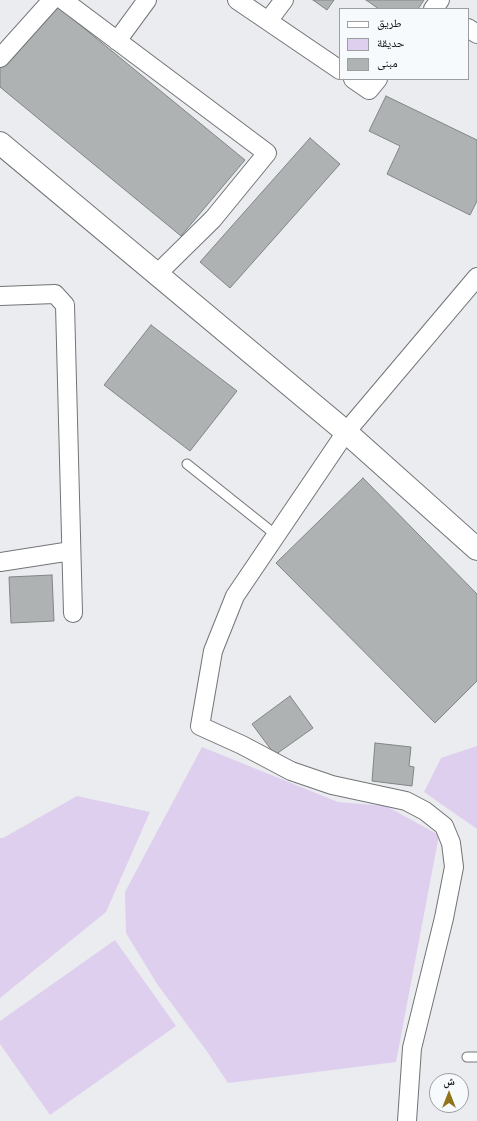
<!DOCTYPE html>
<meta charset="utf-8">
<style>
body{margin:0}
#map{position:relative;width:477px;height:1121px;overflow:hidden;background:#eaecef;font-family:Raleway,"Noto Naskh Arabic",sans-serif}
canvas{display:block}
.legend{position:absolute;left:339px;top:8px;width:130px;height:72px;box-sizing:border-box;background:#f7fafc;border:1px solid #9c9ea0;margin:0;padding:5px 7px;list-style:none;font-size:12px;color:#141516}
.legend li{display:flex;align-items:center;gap:8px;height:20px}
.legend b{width:20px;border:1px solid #9c9ea0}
.north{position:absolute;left:429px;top:1073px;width:40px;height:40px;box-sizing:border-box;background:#f7fafc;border:1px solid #9c9ea0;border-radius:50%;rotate:0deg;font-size:11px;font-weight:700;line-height:16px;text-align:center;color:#141516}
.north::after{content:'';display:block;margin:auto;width:14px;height:18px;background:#907419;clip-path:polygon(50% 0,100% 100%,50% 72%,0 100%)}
</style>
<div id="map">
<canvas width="477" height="1121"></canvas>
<ul class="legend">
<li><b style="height:5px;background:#fff"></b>طريق</li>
<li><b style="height:11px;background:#decfef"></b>حديقة</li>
<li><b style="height:11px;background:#afb2b3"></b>مبنى</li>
</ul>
<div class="north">ش</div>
</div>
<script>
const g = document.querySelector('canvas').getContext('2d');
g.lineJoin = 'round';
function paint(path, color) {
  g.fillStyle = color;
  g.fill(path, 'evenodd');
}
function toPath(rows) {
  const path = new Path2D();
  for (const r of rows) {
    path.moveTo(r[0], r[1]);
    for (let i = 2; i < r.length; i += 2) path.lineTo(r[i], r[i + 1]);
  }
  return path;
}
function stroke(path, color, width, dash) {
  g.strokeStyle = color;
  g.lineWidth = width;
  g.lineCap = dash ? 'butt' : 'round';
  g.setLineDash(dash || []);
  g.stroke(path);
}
paint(toPath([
 [477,746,477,829,424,792,441,758],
 [202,747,338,802,386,806,439,835,396,1062,228,1083,206,1050,157,984,126,933,125,892],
 [77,796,150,812,106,912,0,998,0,838,3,838],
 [115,940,176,1026,50,1115,0,1044,0,1021]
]), '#decfef');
const building = toPath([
 [313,0,334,0,327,10,313,0],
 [366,0,424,0,418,9,379,9,366,0],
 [52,2,245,160,181,236,0,87,0,64,52,2],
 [386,96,477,140,477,201,470,215,387,174,400,146,369,131,386,96],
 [310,138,340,164,230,288,200,262,310,138],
 [151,325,237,391,190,451,104,385,151,325],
 [363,478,477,594,477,681,435,723,276,563,363,478],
 [52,575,54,621,11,623,9,577,52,575],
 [290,696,313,728,275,755,252,724,290,696],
 [375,743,411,747,409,766,414,767,412,786,372,781,375,743]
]);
paint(building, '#afb2b3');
stroke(building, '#828586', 1);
const service = toPath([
 [187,464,276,535],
 [467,1057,477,1057]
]);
const minor = toPath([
 [63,0,267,153,213,219,157,274],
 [237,0,340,70],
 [433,9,440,0],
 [268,21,284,0],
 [468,28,477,34],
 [117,41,147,0],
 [0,58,52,0],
 [353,79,369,90,378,79],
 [0,296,55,294,65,305,73,613],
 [0,562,71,551],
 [407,1121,412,1048,444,918,454,867,451,843,444,826,425,811,406,801,332,785,291,771,242,745,200,726,213,651,235,596,346,432,477,277]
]);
const tertiary = toPath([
 [0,143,346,432,477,549]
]);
stroke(service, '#727476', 11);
stroke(minor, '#727476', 20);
stroke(tertiary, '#727476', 24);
stroke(service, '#fff', 9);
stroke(minor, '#fff', 18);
stroke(tertiary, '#fff', 22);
</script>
